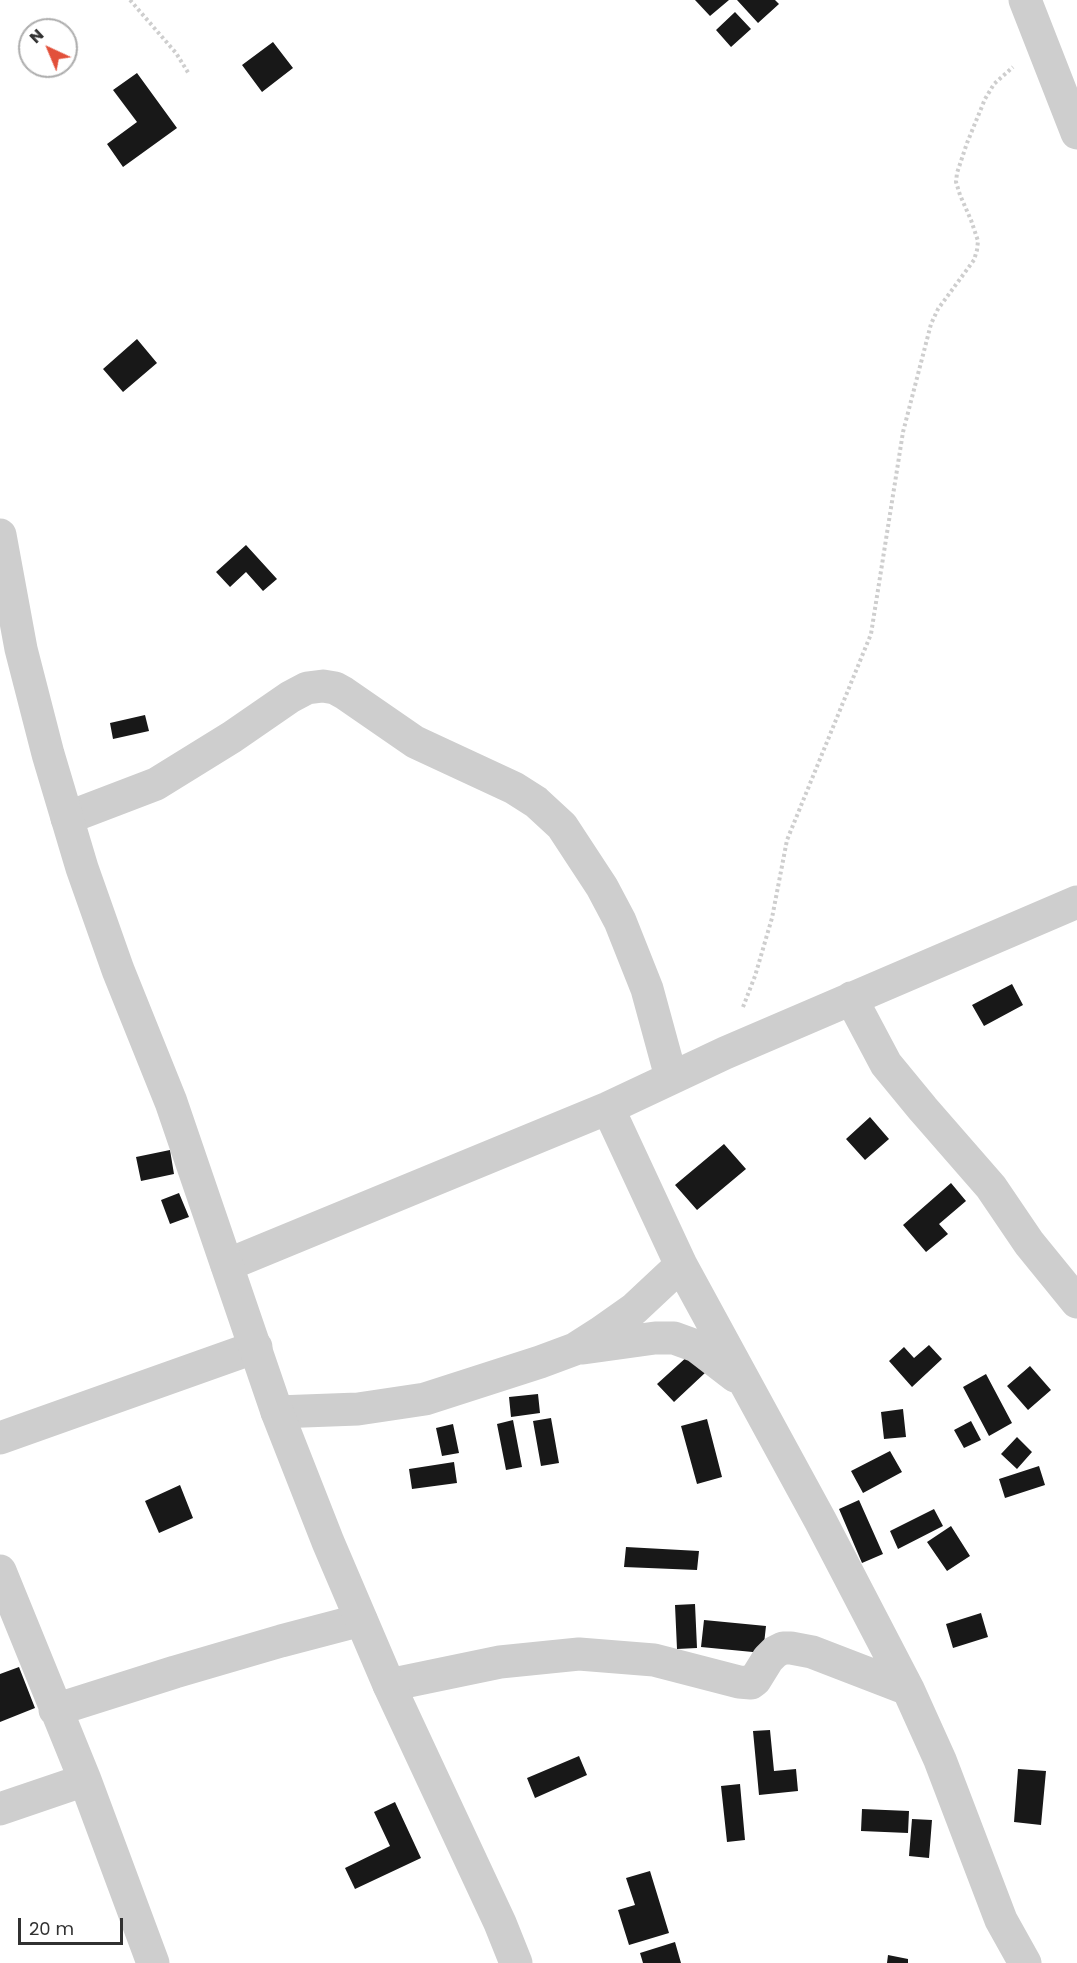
<!DOCTYPE html>
<style>
body{margin:0}
#map{position:relative;width:1077px;height:1963px;overflow:hidden;background:#fff;font-family:Poppins,sans-serif}
canvas{display:block}
.north{position:absolute;left:18px;top:18px;width:60px;height:60px;box-sizing:border-box;background:#fff;border:2px solid #adadad;border-radius:50%;rotate:316deg;font-size:16px;font-weight:700;line-height:24px;text-align:center;color:#313131}
.north::after{content:'';display:block;margin:auto;width:21px;height:27px;background:#e2503a;clip-path:polygon(50% 0,100% 100%,50% 72%,0 100%)}
.scale{position:absolute;left:18px;top:1918px;width:105px;height:27px;box-sizing:border-box;border:3px solid #313131;border-top:0;padding-left:8px;font-size:18px;line-height:21px;white-space:nowrap;color:#313131;-webkit-text-stroke:4px #fff;paint-order:stroke}
</style>
<div id="map">
<canvas width="1077" height="1963"></canvas>
<div class="north">N</div>
<div class="scale">20 m</div>
</div>
<script>
const g = document.querySelector('canvas').getContext('2d');
g.lineJoin = 'round';
function paint(path, color) {
  g.fillStyle = color;
  g.fill(path, 'evenodd');
}
function toPath(rows) {
  const path = new Path2D();
  for (const r of rows) {
    path.moveTo(r[0], r[1]);
    for (let i = 2; i < r.length; i += 2) path.lineTo(r[i], r[i + 1]);
  }
  return path;
}
function stroke(path, color, width, dash) {
  g.strokeStyle = color;
  g.lineWidth = width;
  g.lineCap = dash ? 'butt' : 'round';
  g.setLineDash(dash || []);
  g.stroke(path);
}
paint(toPath([
 [695,0,729,0,710,16],
 [737,0,775,0,779,4,758,23],
 [735,12,751,29,731,47,716,30],
 [273,42,293,68,262,92,242,65],
 [137,73,177,128,123,167,107,144,137,122,113,90],
 [137,339,157,363,123,392,103,369],
 [246,545,277,579,263,591,246,572,230,587,216,572],
 [145,715,149,731,113,739,110,723],
 [1012,984,1023,1005,984,1026,972,1005],
 [870,1117,889,1139,865,1160,846,1139],
 [724,1144,746,1169,697,1210,675,1185],
 [170,1150,174,1174,141,1181,136,1157],
 [951,1183,966,1201,939,1224,948,1234,926,1252,903,1225],
 [179,1193,189,1217,170,1224,161,1200],
 [929,1345,942,1359,912,1387,889,1361,904,1347,914,1358],
 [689,1355,706,1372,674,1402,657,1384],
 [1030,1366,1051,1390,1028,1410,1007,1386],
 [986,1374,1012,1423,989,1436,963,1387],
 [538,1394,540,1413,511,1417,509,1397],
 [903,1409,906,1437,884,1439,881,1412],
 [551,1418,559,1463,541,1466,533,1421],
 [707,1419,722,1477,697,1484,681,1426],
 [513,1420,522,1467,506,1470,497,1424],
 [971,1421,981,1440,964,1448,954,1430],
 [453,1424,459,1453,442,1456,436,1428],
 [1017,1437,1032,1452,1017,1469,1001,1454],
 [890,1451,902,1472,863,1493,851,1471],
 [454,1462,457,1483,412,1489,409,1469],
 [1039,1466,1045,1485,1005,1498,999,1479],
 [180,1485,193,1518,159,1533,145,1501],
 [859,1500,883,1554,862,1563,839,1509],
 [934,1509,943,1526,898,1549,890,1531],
 [951,1526,970,1556,947,1571,927,1542],
 [626,1547,699,1551,697,1570,624,1567],
 [695,1604,697,1648,677,1649,675,1605],
 [981,1613,988,1637,953,1648,946,1624],
 [704,1620,766,1626,763,1653,701,1647],
 [19,1667,35,1708,0,1722,0,1674],
 [770,1730,774,1771,796,1769,798,1791,759,1795,753,1731],
 [579,1756,587,1775,535,1798,527,1778],
 [1018,1769,1046,1771,1041,1825,1014,1822],
 [740,1784,745,1840,727,1842,721,1786],
 [395,1802,421,1858,355,1889,345,1868,390,1846,374,1812],
 [862,1809,909,1811,908,1833,861,1831],
 [912,1819,932,1820,929,1858,909,1856],
 [650,1871,669,1933,629,1945,618,1910,635,1905,626,1878],
 [675,1942,681,1963,643,1963,640,1953],
 [888,1955,908,1959,908,1963,887,1963]
]), '#181818');
stroke(toPath([
 [130,0,176,53,189,74],
 [743,1007,755,976,772,918,787,840,871,634,903,432,931,324,938,309,974,260,977,250,978,241,971,220,960,195,956,182,957,173,967,143,985,99,994,84,1013,67]
]), '#cecece', 4, [3, 3]);
stroke(toPath([
 [1025,0,1077,133],
 [67,818,156,784,232,737,290,697,307,688,323,686,335,688,344,693,415,742,514,788,536,802,562,826,602,887,620,921,647,989,671,1077],
 [851,998,886,1064,923,1109,991,1187,1029,1243,1077,1302],
 [608,1108,681,1265,820,1520,908,1689,940,1760,1001,1920,1025,1963],
 [227,1265,608,1108,725,1053,1077,902],
 [583,1348,655,1338,674,1338,696,1346,735,1376],
 [277,1412,358,1409,425,1399,540,1362,575,1349,600,1333,634,1309,681,1265],
 [0,1438,256,1347],
 [0,1571,85,1780,153,1963],
 [389,1685,500,1662,579,1654,654,1660,739,1682,751,1683,755,1680,768,1659,775,1652,783,1648,791,1648,812,1652,908,1689],
 [55,1710,175,1672,281,1641,361,1620],
 [0,1809,85,1780]
]), '#cecece', 33);
stroke(toPath([
 [0,535,21,649,48,754,82,868,118,970,171,1102,277,1412,328,1542,389,1685,500,1923,516,1963]
]), '#cecece', 33);
</script>
